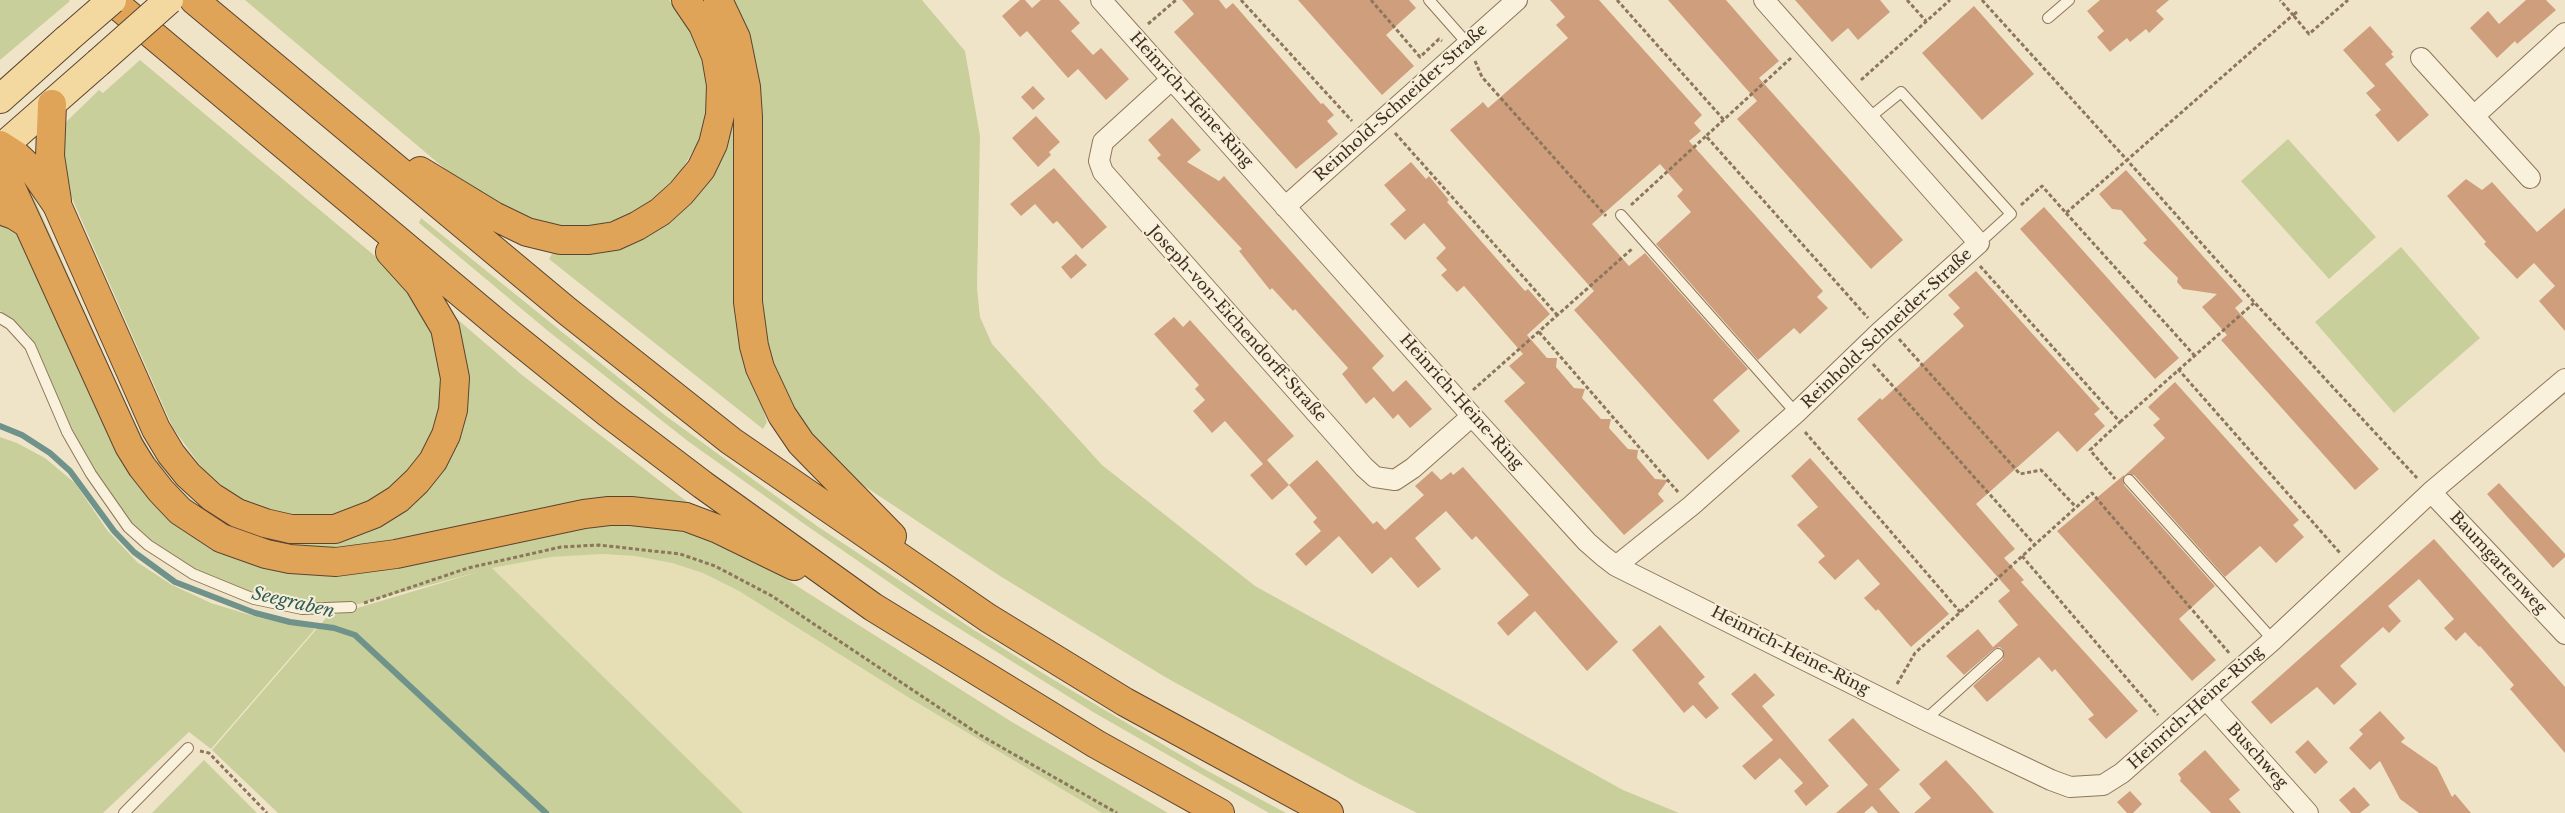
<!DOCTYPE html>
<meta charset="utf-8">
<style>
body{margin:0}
canvas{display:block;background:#f0e4c8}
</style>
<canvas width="2565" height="813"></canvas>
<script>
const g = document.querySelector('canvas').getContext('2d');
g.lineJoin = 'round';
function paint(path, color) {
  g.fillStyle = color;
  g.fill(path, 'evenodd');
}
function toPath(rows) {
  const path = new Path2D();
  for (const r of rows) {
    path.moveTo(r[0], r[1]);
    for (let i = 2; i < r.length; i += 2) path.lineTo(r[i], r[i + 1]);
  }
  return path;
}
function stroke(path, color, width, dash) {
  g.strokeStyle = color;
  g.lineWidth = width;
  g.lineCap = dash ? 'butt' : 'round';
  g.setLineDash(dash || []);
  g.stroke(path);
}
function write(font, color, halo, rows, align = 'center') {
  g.font = font + ' "Libre Baskerville",serif';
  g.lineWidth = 4;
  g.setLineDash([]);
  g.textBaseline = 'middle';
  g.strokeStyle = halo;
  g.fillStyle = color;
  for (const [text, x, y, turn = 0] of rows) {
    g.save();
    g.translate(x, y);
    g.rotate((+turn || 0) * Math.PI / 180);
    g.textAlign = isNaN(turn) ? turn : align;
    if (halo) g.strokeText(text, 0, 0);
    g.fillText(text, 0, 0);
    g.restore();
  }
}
paint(toPath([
 [602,554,635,556,672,563,703,573,739,591,911,699,1102,813,743,813,492,568,551,557]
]), '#e6deb5');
paint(toPath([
 [0,0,69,0,70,1,0,60],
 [245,0,669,0,684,18,702,58,708,97,701,137,681,171,655,198,633,214,592,227,552,227,514,215,476,195],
 [695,0,703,0,707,7,734,83,745,351,767,422,763,429,549,259,553,252,662,226,680,212,701,187,718,157],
 [730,0,922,0,965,51,980,136,977,288,980,317,992,344,1102,465,1255,586,1623,790,1679,813,1417,813,1363,786,1165,677,1000,576,843,472,799,425,764,342],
 [140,60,387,266,418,304,434,335,442,369,442,401,432,435,423,453,391,489,371,501,331,517,283,516,239,500,202,468,173,428,60,171,60,133,67,121,99,90,103,93],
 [2288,139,2376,237,2329,279,2241,181],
 [32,194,131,415,149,450,173,482,195,503,216,516,235,525,389,516,467,372,456,318,522,375,690,504,372,549,290,548,208,520,151,464,24,197],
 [421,218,666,416,817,526,974,630,1049,677,1206,770,1286,813,1269,813,1093,712,928,609,810,528,689,442,548,331,419,223],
 [0,221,17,232,122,457,248,560,613,522,684,528,740,550,1012,722,1168,813,1102,813,911,699,739,591,703,573,672,563,635,556,602,554,551,557,492,568,743,813,278,813,212,750,327,617,478,572,359,604,331,607,305,605,250,594,206,576,161,549,131,522,106,490,68,422,29,335,0,311],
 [2401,247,2480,338,2394,413,2315,322],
 [0,437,17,443,45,458,75,483,107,530,137,562,172,585,211,603,260,618,315,629,211,749,189,732,103,813,0,813],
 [204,760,257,813,152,813]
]), '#c9cf9b');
stroke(toPath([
 [0,426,22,435,50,453,70,471,114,531,134,552,175,582,255,613,290,622,334,628,355,635,546,813]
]), '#6f938a', 6);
paint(toPath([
 [1020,0,1025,0,1032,8,1041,0,1059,0,1080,23,1071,31,1093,55,1101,48,1129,79,1106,100,1078,69,1068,78,1027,31,1020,37,1002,16],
 [1182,0,1219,0,1226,9,1233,3,1321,104,1323,103,1334,115,1327,121,1338,134,1296,169,1174,32,1194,14],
 [1298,0,1409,0,1416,8,1386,35,1414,66,1382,95],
 [1550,0,1599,0,1702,115,1694,123,1701,131,1689,141,1823,291,1817,297,1828,308,1800,334,1794,328,1758,360,1656,244,1691,212,1677,196,1683,190,1660,164,1592,224,1629,266,1645,253,1748,369,1713,400,1740,431,1708,460,1574,310,1594,291,1450,130,1483,102,1488,108,1568,38,1556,25,1565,17],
 [1668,0,1726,0,1779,61,1759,78,1903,240,1871,269,1737,119,1757,101],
 [1795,0,1880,0,1890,12,1858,40,1848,28,1832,42],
 [2100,0,2169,0,2156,11,2164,19,2149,33,2146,29,2130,42,2127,38,2110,52,2097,37,2104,31,2087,11],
 [2526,0,2546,0,2556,10,2517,44,2515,41,2497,58,2470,28,2488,11,2499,24],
 [1974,6,2034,74,1982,120,1922,53],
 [2370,26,2393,52,2391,54,2394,57,2385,64,2429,115,2398,142,2375,115,2381,110,2366,93,2375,86,2343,50],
 [1033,86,1045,99,1033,110,1021,97],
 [1036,116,1060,142,1049,152,1051,155,1038,167,1012,138],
 [1172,118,1201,150,1187,162,1219,181,1224,176,1384,356,1372,368,1393,392,1406,380,1432,409,1410,428,1398,414,1393,419,1374,397,1366,404,1342,374,1348,368,1295,309,1293,311,1272,288,1270,290,1239,251,1242,249,1157,158,1161,155,1148,140],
 [1411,162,1426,179,1429,176,1449,200,1447,202,1481,241,1525,291,1528,289,1550,314,1527,335,1547,358,1557,358,1556,367,1574,388,1585,389,1582,398,1601,419,1611,419,1609,428,1628,449,1638,450,1637,458,1655,479,1668,480,1658,494,1664,501,1624,535,1504,401,1525,383,1509,366,1523,354,1464,286,1457,292,1441,275,1447,270,1436,258,1446,248,1424,223,1405,240,1390,224,1406,210,1384,185],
 [1054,168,1107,227,1082,249,1057,221,1053,224,1035,204,1021,216,1010,204],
 [2126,170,2243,301,2235,308,2379,469,2355,490,2221,340,2227,335,2202,307,2217,294,2183,289,2177,282,2178,278,2143,243,2147,240,2121,210,2112,209,2099,194],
 [2466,179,2482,190,2492,182,2537,232,2565,208,2565,331,2539,301,2555,286,2534,263,2517,279,2484,244,2486,242,2447,196],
 [2044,207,2179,358,2155,379,2020,229],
 [1076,254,1087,265,1071,279,1061,267],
 [1976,271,2100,409,2094,414,2105,426,2077,452,2058,431,1976,504,2015,549,2004,558,2024,580,2021,582,2138,711,2106,739,2088,719,2094,715,2055,669,2052,672,2039,657,1987,702,1973,686,2003,659,2003,650,2000,647,1994,649,1964,675,1946,656,1978,629,1993,647,2018,625,1998,601,2010,591,1857,419,1880,398,1882,400,1964,326,1953,314,1960,308,1948,295],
 [1174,317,1183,327,1190,320,1294,436,1267,460,1289,485,1272,500,1250,475,1263,464,1225,421,1212,433,1193,411,1205,400,1195,389,1199,385,1154,334],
 [2175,382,2299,520,2293,525,2304,537,2276,563,2260,546,2225,577,2134,475,2125,475,2165,438,2153,425,2160,419,2148,407],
 [1810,458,1949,614,1911,647,1878,609,1876,611,1864,598,1880,584,1858,559,1835,580,1818,562,1825,556,1797,525,1818,507,1791,476],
 [1317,460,1373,524,1377,521,1385,530,1424,495,1415,486,1432,471,1441,480,1451,472,1453,475,1463,467,1618,642,1587,671,1535,611,1508,636,1497,623,1529,595,1476,536,1472,540,1446,511,1415,538,1441,569,1418,588,1391,557,1372,574,1339,536,1306,566,1295,554,1321,531,1313,522,1317,518,1289,485],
 [2124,475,2124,485,2215,586,2179,619,2216,660,2192,681,2057,531],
 [2499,483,2565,554,2565,557,2553,568,2487,494],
 [2434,539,2565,687,2565,753,2510,689,2514,685,2480,646,2479,647,2465,632,2456,641,2444,628,2454,619,2419,579,2388,606,2401,621,2389,633,2383,627,2340,666,2357,684,2334,705,2317,687,2271,724,2251,702],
 [1660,625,1705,677,1698,683,1719,708,1706,719,1693,705,1684,713,1632,650],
 [1755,673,1775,695,1762,706,1829,786,1806,806,1794,791,1803,783,1780,758,1755,780,1742,766,1773,740,1731,694],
 [2380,711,2405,738,2401,742,2437,767,2452,797,2455,794,2471,813,2419,813,2400,799,2380,761,2370,770,2349,748,2363,734,2359,730],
 [1853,718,1900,770,1879,789,1900,813,1878,813,1872,806,1864,813,1836,813,1868,785,1828,740],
 [2308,740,2328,762,2315,774,2295,752],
 [2205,750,2240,790,2229,799,2241,813,2211,813,2180,781,2181,778,2178,774],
 [1946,760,1972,788,1994,813,1914,813,1931,798,1919,784],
 [2354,787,2370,805,2360,813,2351,813,2339,800],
 [2130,791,2142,804,2133,813,2127,813,2117,802]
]), '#cf9f7d');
const lane = toPath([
 [1429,0,1467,43],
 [2048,18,2069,0],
 [1870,117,1901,92,2011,214,1979,243],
 [1621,215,1796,413],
 [0,318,10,324,30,346,67,432,91,474,128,527,148,545,193,574,254,599,302,609,351,607],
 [2129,480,2273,640],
 [1925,720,1998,654],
 [124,813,188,748]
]);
const street = toPath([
 [1101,0,1472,416,1587,542,1603,556,1616,566,1925,720,2051,780,2070,787,2103,785,2122,773,2273,640,2431,492,2565,379],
 [2421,58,2530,178],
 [1171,80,1103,142,1099,161,1103,172,1364,467,1375,477,1395,480,1413,468,1472,416],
 [2474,116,2565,33],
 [1285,207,1517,0],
 [2431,492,2565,634],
 [1616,566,1691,506,1796,413,1880,332,1979,243,1764,0],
 [2206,699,2308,813]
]);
const primary = toPath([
 [0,99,67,39],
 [0,149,98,63]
]);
const highway = toPath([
 [111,0,499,325,608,413,703,485,873,607,1096,744,1220,813],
 [194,0,567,311,731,441,988,618,1125,702,1329,813],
 [718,0,736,38,746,87,748,117,748,302,754,346,760,368,782,415,801,443,892,536],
 [52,104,50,156,57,201],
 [0,145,17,156,35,173,57,205,156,429,171,454,188,475,212,497,237,513,265,523,291,529,335,529,374,514,398,499,417,481,433,461,446,435,453,410,455,378,445,328,419,284,390,252],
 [0,163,28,224],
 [420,171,494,216,527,232,560,240,589,240,615,236,637,226,660,212,681,193,701,169,713,144,720,115,721,85,716,56,703,25,686,0],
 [0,210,14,215,28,224,129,446,142,467,161,491,180,511,221,538,266,554,290,559,336,562,396,554,584,514,609,511,631,511,686,517,718,529,794,566]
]);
stroke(lane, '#8d765c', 12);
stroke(street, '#8d765c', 22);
stroke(primary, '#5b4430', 30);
stroke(highway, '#5b4430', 30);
stroke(toPath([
 [1241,0,1352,121],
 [1371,0,1420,57,1439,39,1442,41],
 [1617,0,1724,120],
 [1907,0,1926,21],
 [1982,0,2127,160,2293,15,2280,0],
 [2297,12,2293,15,2309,34,2348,0],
 [1148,24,1176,0],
 [1791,58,1706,136,1868,318],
 [1475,61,1482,77,1606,216],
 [1861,80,1950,0],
 [1395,133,1558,316],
 [1631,205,1706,136],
 [2021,205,2042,186,2066,213,2127,160,2254,302,2417,478],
 [2066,213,2194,355],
 [1980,266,2120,422,2090,450,2115,479],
 [1539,332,1678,492],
 [1899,339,2020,474,2041,470,2076,507],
 [1873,364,2035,545],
 [2178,369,2340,553],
 [1473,390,1633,248],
 [2120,422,2254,303],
 [1805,432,1961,613],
 [2022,556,2158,715],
 [364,603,468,568,561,547,599,545,680,554,715,566,772,596,980,735,1117,813],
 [1897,684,1915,653,2092,493,2230,654],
 [200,751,209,753,267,813]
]), '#8d765c', 3, [4, 2.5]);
stroke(lane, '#faf1dc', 10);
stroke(street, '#faf1dc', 20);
stroke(primary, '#f3d9a0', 28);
stroke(highway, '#e0a458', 28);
const primaryBridge = toPath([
 [67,39,112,0],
 [98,63,169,0]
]);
stroke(primaryBridge, '#5b4430', 30, []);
stroke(primaryBridge, '#f3d9a0', 28);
write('16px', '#3d2e20', '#f7eed8', [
 ["Heinrich-Heine-Ring",1191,100,48],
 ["Reinhold-Schneider-Straße",1401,103,-42],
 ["Joseph-von-Eichendorff-Straße",1237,324,48],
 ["Reinhold-Schneider-Straße",1887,329,-43],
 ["Heinrich-Heine-Ring",1461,402,48],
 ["Baumgartenweg",2498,563,47],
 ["Heinrich-Heine-Ring",1790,651,27],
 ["Heinrich-Heine-Ring",2196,708,-42],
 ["Buschweg",2257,756,48]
]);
write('italic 18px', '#2f5d5a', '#f7eed8', [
 ["Seegraben",293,603,13]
]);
</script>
